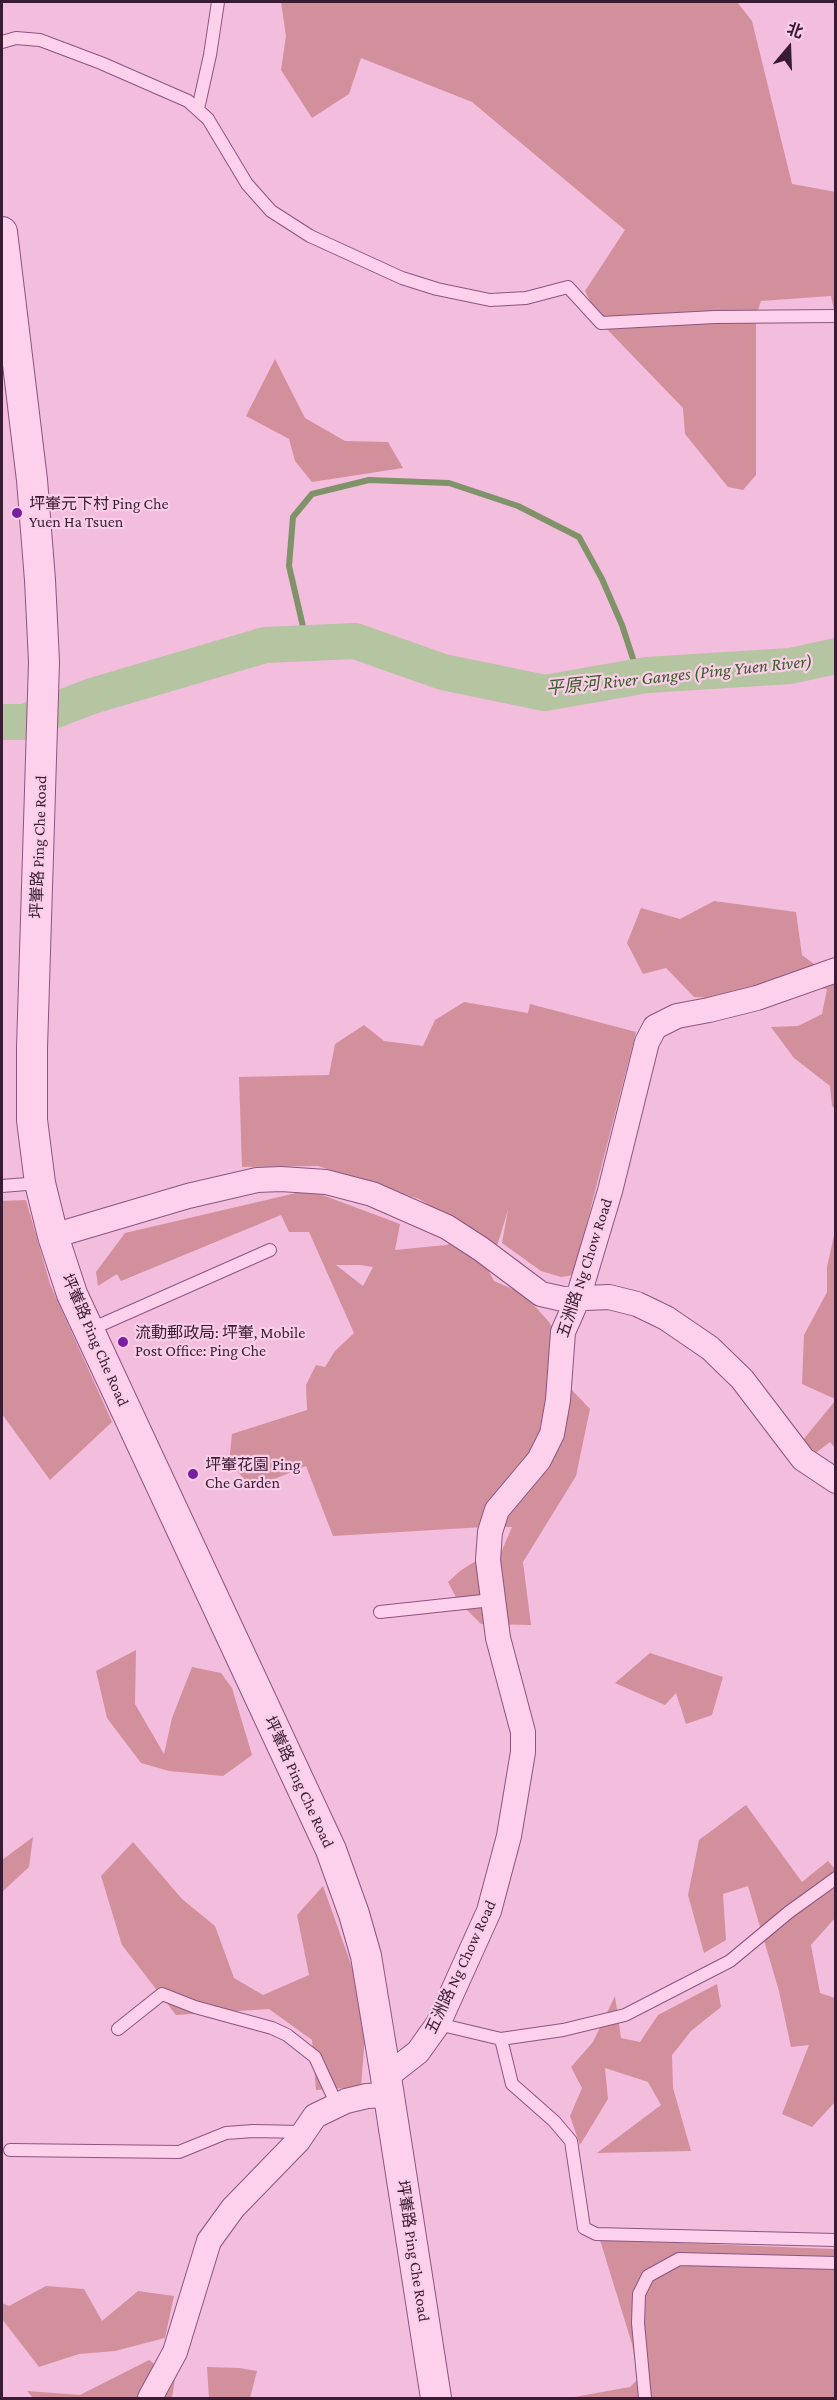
<!DOCTYPE html>
<meta charset="utf-8">
<style>
body{margin:0}
#map{position:relative;width:837px;height:2400px;overflow:hidden;background:#f3bddd;font-family:"Crimson Pro","Noto Sans SC",serif}
canvas{display:block}
.frame{position:absolute;inset:0;border:3px solid #3a1b34;pointer-events:none}
.north{position:absolute;left:759px;top:18px;width:60px;height:60px;-webkit-text-stroke:4px #f9cee7;paint-order:stroke;rotate:19deg;font-size:16px;font-weight:700;line-height:24px;text-align:center;color:#3a1b34}
.north::after{content:'';display:block;margin:auto;width:21px;height:27px;background:#3a1b34;clip-path:polygon(50% 0,100% 100%,50% 72%,0 100%)}
</style>
<div id="map">
<canvas width="837" height="2400"></canvas>
<div class="frame"></div>
<div class="north">北</div>
</div>
<script>
const g = document.querySelector('canvas').getContext('2d');
g.lineJoin = 'round';
function paint(path, color) {
  g.fillStyle = color;
  g.fill(path, 'evenodd');
}
function toPath(rows) {
  const path = new Path2D();
  for (const r of rows) {
    path.moveTo(r[0], r[1]);
    for (let i = 2; i < r.length; i += 2) path.lineTo(r[i], r[i + 1]);
  }
  return path;
}
function stroke(path, color, width, dash) {
  g.strokeStyle = color;
  g.lineWidth = width;
  g.lineCap = dash ? 'butt' : 'round';
  g.setLineDash(dash || []);
  g.stroke(path);
}
function write(font, color, halo, rows, align = 'center') {
  g.font = font + ' "Crimson Pro","Noto Sans SC",serif';
  g.lineWidth = 4.5;
  g.setLineDash([]);
  g.textBaseline = 'middle';
  g.strokeStyle = halo;
  g.fillStyle = color;
  for (const [text, x, y, turn = 0] of rows) {
    g.save();
    g.translate(x, y);
    g.rotate((+turn || 0) * Math.PI / 180);
    g.textAlign = isNaN(turn) ? turn : align;
    if (halo) g.strokeText(text, 0, 0);
    g.fillText(text, 0, 0);
    g.restore();
  }
}
paint(toPath([
 [281,2,737,2,752,21,792,184,836,192,835,316,831,296,761,301,756,316,756,475,743,490,728,487,685,434,683,408,601,323,585,291,625,230,472,102,361,58,349,94,312,118,281,70,286,36],
 [275,359,305,418,345,441,388,442,403,468,312,482,295,461,289,439,246,416],
 [714,901,796,912,802,955,826,973,835,977,835,1109,832,1106,830,1086,794,1058,771,1027,798,1026,822,1014,827,989,795,984,722,998,694,997,666,968,643,974,627,943,641,908,680,919],
 [464,1002,528,1013,530,1004,636,1032,574,1273,569,1276,561,1277,541,1271,502,1243,508,1210,497,1246,419,1199,318,1166,242,1167,239,1077,329,1075,335,1044,364,1025,384,1041,423,1046,435,1020],
 [309,1190,400,1224,395,1250,446,1245,465,1240,479,1252,494,1281,524,1294,549,1322,559,1338,569,1387,590,1409,576,1476,523,1562,531,1625,481,1624,458,1601,448,1582,460,1571,485,1555,499,1557,512,1527,484,1527,333,1536,306,1466,253,1488,229,1463,232,1434,307,1410,306,1385,316,1365,325,1367,335,1351,354,1333,309,1232,289,1232,281,1215,121,1281,117,1274,98,1286,96,1272,125,1233],
 [336,1265,361,1265,373,1267,363,1286],
 [26,1200,50,1284,112,1422,50,1480,2,1414,2,1201],
 [835,1231,836,1399,835,1399,802,1384,804,1335,827,1292,827,1267],
 [835,1401,835,1448,830,1442,808,1459,798,1446],
 [136,1650,135,1704,164,1754,172,1718,192,1667,221,1673,232,1688,252,1755,223,1776,169,1771,141,1763,107,1718,96,1671],
 [650,1653,723,1677,712,1715,686,1724,676,1693,665,1705,615,1683],
 [746,1805,802,1882,828,1861,835,1869,835,1918,811,1945,820,1993,835,1998,835,2102,812,2127,782,2114,809,2045,791,2047,779,1991,748,1886,723,1894,726,1940,704,1953,688,1895,699,1840],
 [33,1837,29,1867,2,1892,2,1860],
 [133,1842,182,1899,215,1926,234,1978,263,1995,309,1975,297,1915,323,1886,367,2009,361,2087,316,2090,312,2040,269,2009,176,2015,122,1945,101,1876],
 [717,1984,721,2007,691,2031,672,2055,673,2088,691,2151,597,2153,661,2105,648,2082,605,2068,608,2099,580,2145,570,2116,582,2088,571,2067,593,2042,615,1996,621,2038,640,2042,658,2015],
 [600,2240,835,2249,835,2398,569,2398,630,2387,638,2379,632,2344],
 [46,2286,84,2289,102,2321,138,2291,174,2296,165,2338,115,2351,79,2354,39,2367,2,2319,2,2303,9,2306],
 [149,2360,175,2379,172,2398,33,2398,27,2391,80,2395],
 [207,2367,239,2368,257,2371,250,2398,209,2398]
]), '#d2909c');
stroke(toPath([
 [307,644,289,566,293,517,312,494,369,480,449,483,518,506,579,537,602,579,622,625,639,677]
]), '#7f9268', 6);
stroke(toPath([
 [2,722,24,722,92,696,265,645,355,641,443,672,545,693,647,675,790,666,836,656]
]), '#b5c4a1', 36);
const service = toPath([
 [2,42,16,38,40,40,101,63,188,101,208,119,247,184,271,211,310,236,402,278,437,289,490,300,526,298,568,287,601,323,715,317,836,316],
 [198,109,210,55,218,2],
 [2,1186,39,1183],
 [89,1330,270,1250],
 [380,1612,492,1600],
 [438,2024,501,2039,563,2030,625,2015,730,1961,789,1912,836,1878],
 [118,2029,162,1994,195,2007,272,2028,287,2035,315,2057,337,2105],
 [501,2039,512,2084,554,2121,571,2141,584,2228,596,2234,836,2240],
 [10,2150,179,2152,226,2133,253,2131,304,2132],
 [645,2398,638,2323,639,2294,648,2276,679,2259,836,2263]
]);
const minor = toPath([
 [53,1236,188,1196,257,1180,281,1179,326,1182,372,1194,447,1227,481,1249,541,1294,563,1299,609,1297,637,1304,666,1318,710,1348,742,1379,803,1459,836,1481],
 [386,2077,418,2052,438,2024,489,1911,509,1836,523,1752,523,1732,498,1638,488,1560,490,1532,497,1510,539,1460,552,1434,558,1400,563,1332,578,1298,610,1191,647,1042,655,1027,677,1016,709,1010,757,998,836,970],
 [150,2398,175,2352,209,2241,233,2208,298,2141,315,2116,346,2101,367,2096,388,2095]
]);
const tertiary = toPath([
 [2,232,32,480,40,580,44,662,32,1048,32,1120,40,1183,53,1236,72,1294,331,1850,354,1914,366,1956,386,2077,436,2398]
]);
stroke(service, '#8d547f', 14);
stroke(minor, '#8d547f', 26);
stroke(tertiary, '#8d547f', 32);
stroke(service, '#fdd1eb', 12);
stroke(minor, '#fdd1eb', 24);
stroke(tertiary, '#fdd1eb', 30);
for (const [x, y, r, color] of [
 [17,513,6,"#7b1da3"],
 [123,1342,6,"#7b1da3"],
 [193,1474,6,"#7b1da3"]
]) {
  const dot = new Path2D();
  dot.arc(x, y, r, 0, 2 * Math.PI);
  g.fillStyle = color;
  g.fill(dot);
  stroke(dot, '#f9cee7', 2);
}
write('16px', '#3a1b34', '#f9cee7', [
 ["坪輋元下村 Ping Che",29,504],
 ["Yuen Ha Tsuen",29,522],
 ["流動郵政局: 坪輋, Mobile",135,1333],
 ["Post Office: Ping Che",135,1351],
 ["坪輋花園 Ping",205,1465],
 ["Che Garden",205,1483]
], 'left');
write('16px', '#3a1b34', '#f9cee7', [
 ["坪輋路 Ping Che Road",39,847,-88],
 ["五洲路 Ng Chow Road",585,1268,-72],
 ["坪輋路 Ping Che Road",95,1340,66],
 ["坪輋路 Ping Che Road",299,1782,65],
 ["五洲路 Ng Chow Road",461,1967,-65],
 ["坪輋路 Ping Che Road",413,2251,81]
]);
write('italic 18px', '#3a5c28', '#f9cee7', [
 ["平原河 River Ganges (Ping Yuen River)",679,675,-6]
]);
</script>
